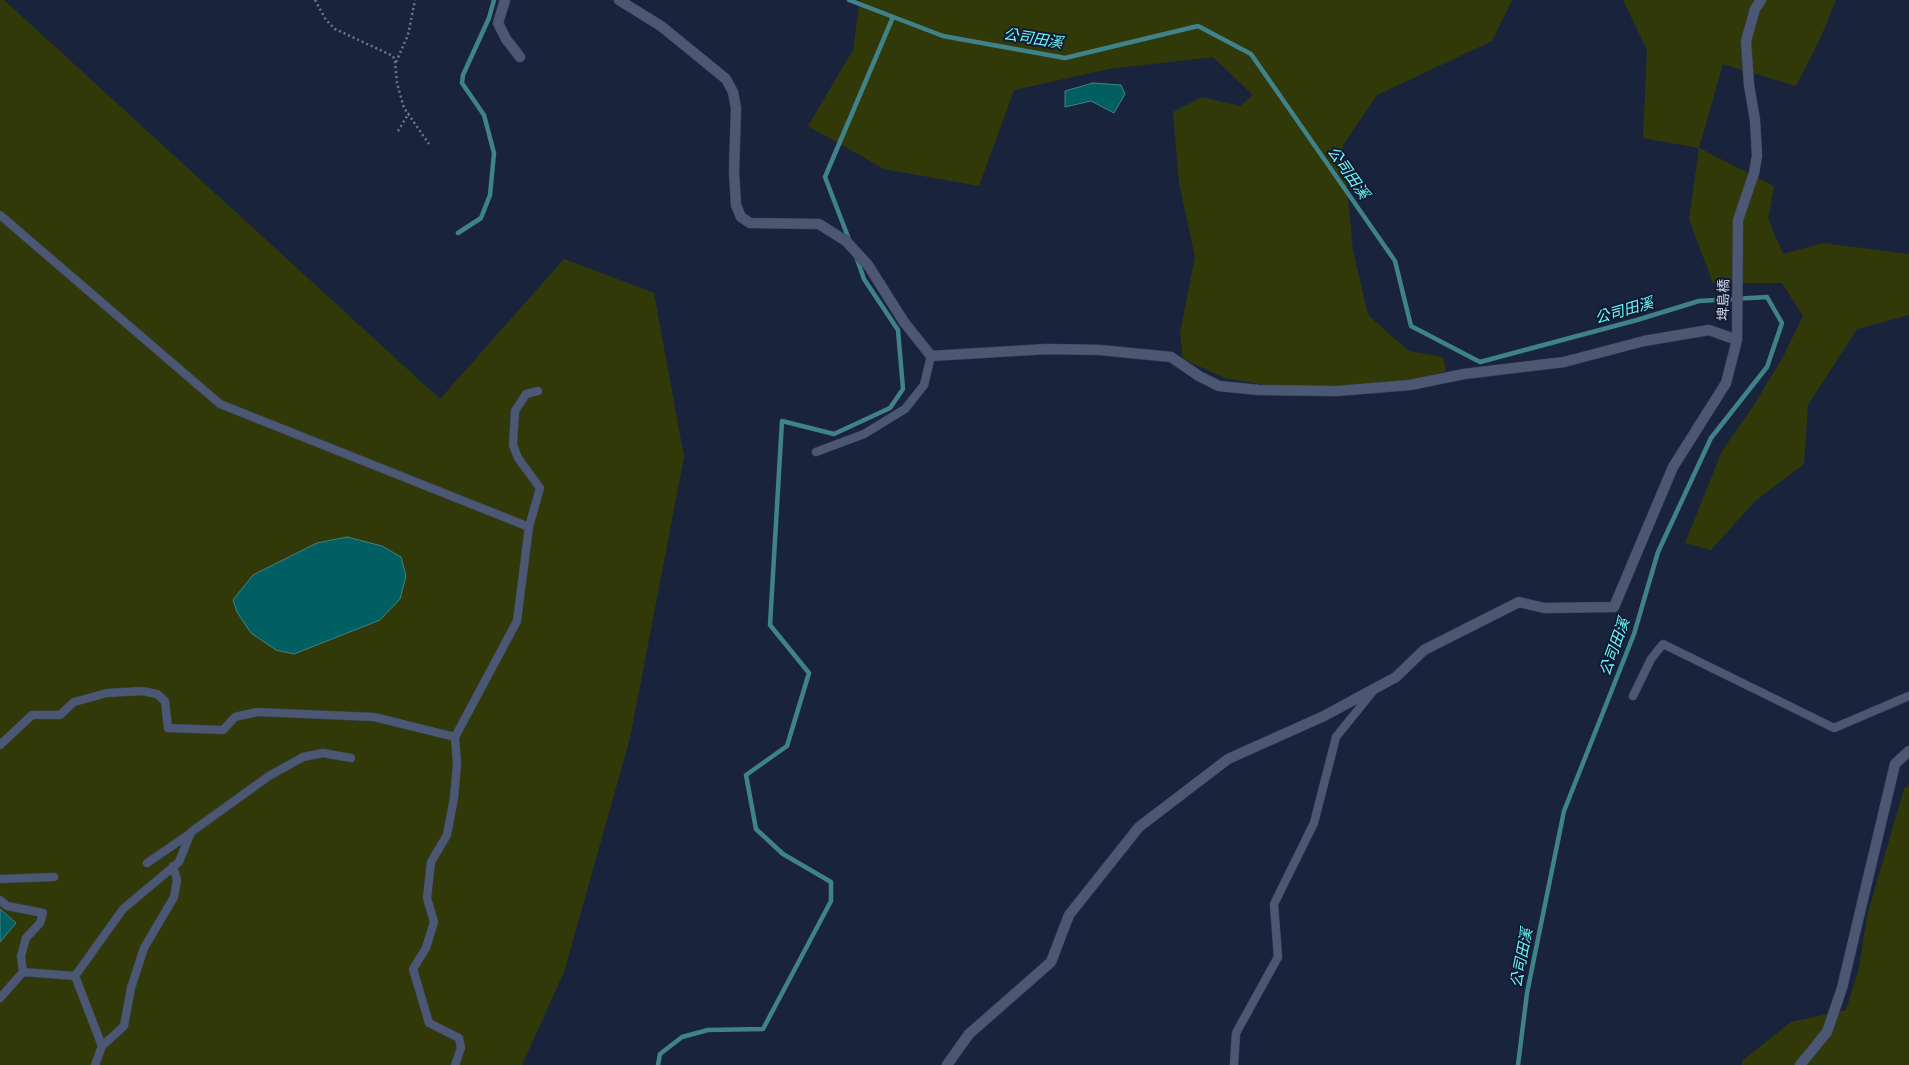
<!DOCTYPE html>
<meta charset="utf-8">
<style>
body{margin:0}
canvas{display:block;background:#1a233c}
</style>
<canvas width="1909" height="1065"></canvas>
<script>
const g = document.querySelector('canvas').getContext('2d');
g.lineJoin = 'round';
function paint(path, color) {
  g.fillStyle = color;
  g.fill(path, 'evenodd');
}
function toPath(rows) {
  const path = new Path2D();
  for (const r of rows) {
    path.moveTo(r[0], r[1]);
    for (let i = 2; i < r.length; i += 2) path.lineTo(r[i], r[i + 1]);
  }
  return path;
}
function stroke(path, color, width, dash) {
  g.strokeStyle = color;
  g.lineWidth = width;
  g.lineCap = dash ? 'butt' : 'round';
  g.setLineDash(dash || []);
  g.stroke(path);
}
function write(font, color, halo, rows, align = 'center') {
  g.font = font + ' Quicksand,"Noto Sans TC",sans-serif';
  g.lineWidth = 4;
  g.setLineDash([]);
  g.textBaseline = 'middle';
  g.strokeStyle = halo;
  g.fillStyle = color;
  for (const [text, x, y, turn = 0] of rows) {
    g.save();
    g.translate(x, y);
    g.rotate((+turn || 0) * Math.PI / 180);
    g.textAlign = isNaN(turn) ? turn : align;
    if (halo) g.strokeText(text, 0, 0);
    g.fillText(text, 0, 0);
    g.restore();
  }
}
paint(toPath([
 [0,0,4,0,440,399,564,259,654,293,684,457,630,738,564,972,522,1065,0,1065],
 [860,0,1512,0,1492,41,1377,95,1343,145,1353,251,1368,315,1409,351,1443,357,1446,371,1409,382,1283,388,1225,378,1183,359,1180,333,1195,257,1179,183,1173,112,1202,97,1240,106,1253,95,1213,57,1109,69,1014,90,979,186,884,169,808,126,853,50],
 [1623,0,1836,0,1820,39,1796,86,1723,64,1699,148,1774,186,1768,219,1783,254,1823,243,1909,254,1909,315,1857,329,1808,405,1804,464,1755,501,1711,550,1685,543,1722,451,1752,408,1783,357,1803,316,1782,283,1713,283,1689,219,1699,148,1643,138,1647,50],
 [1909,784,1909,1065,1742,1065,1742,1061,1791,1022,1846,1010,1859,968,1867,916,1904,789]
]), '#323909');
const water = toPath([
 [1093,83,1121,85,1125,94,1114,113,1091,101,1065,107,1065,91,1093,83],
 [347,537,382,546,401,557,406,576,400,599,380,620,294,654,276,650,251,633,237,612,233,600,253,575,317,543,347,537],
 [0,909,16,923,0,942,0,909]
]);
paint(water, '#025f61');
stroke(water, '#3f8289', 1);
stroke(toPath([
 [849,0,943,36,1065,58,1198,26,1251,54,1395,261,1411,326,1480,362,1637,320,1699,301,1767,297,1782,323,1767,367,1711,438,1658,552,1634,634,1564,811,1527,993,1518,1065],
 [458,233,481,218,490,195,494,153,484,115,462,83,463,75,489,18,494,0],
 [850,242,825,177,893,17],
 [658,1065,660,1054,682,1037,708,1030,763,1029,831,901,831,882,783,854,756,829,746,775,787,746,809,673,770,625,782,421,834,434,890,408,903,389,898,330,864,279,856,256]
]), '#3f8289', 4.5);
const lane = toPath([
 [0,215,220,404,529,527],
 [816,452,864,434,905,409,924,385,931,356],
 [1633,696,1651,659,1663,644,1834,728,1909,696],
 [0,745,32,715,60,715,74,702,107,693,142,691,157,694,165,701,168,728,223,730,235,717,257,712,374,717,455,737,517,621,529,527,540,488,518,458,513,445,515,411,526,394,538,391],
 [147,863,191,833],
 [0,879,54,877],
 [0,900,7,906,43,913,40,923,26,938,21,956,23,972,75,976],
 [0,998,23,972],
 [102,1046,75,976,123,909,179,862,191,832,269,776,303,757,323,753,351,758],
 [95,1065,102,1046,124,1026,131,988,144,948,174,897,177,880,173,866],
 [455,1065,461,1048,459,1038,429,1023,413,969,426,948,434,922,427,898,431,862,447,835,454,798,457,764,455,737],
 [1234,1065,1236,1033,1278,957,1274,904,1314,823,1336,737,1374,690]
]);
const street = toPath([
 [505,0,498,23,506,39,520,57],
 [619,0,661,26,726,79,733,92,736,108,734,171,736,205,741,217,750,223,819,224,846,241,868,265,904,322,931,356,1047,349,1100,350,1171,357,1199,376,1219,386,1259,390,1337,391,1410,385,1464,374,1564,362,1644,341,1709,330,1737,340],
 [947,1065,969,1034,1051,962,1069,915,1139,827,1228,759,1324,716,1396,677,1424,650,1519,602,1544,608,1614,607,1673,467,1726,383,1737,340,1738,220,1754,173,1757,156,1755,120,1749,85,1746,41,1755,9,1761,0],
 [1800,1065,1827,1032,1842,988,1895,764,1909,751]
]);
stroke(lane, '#394056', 9);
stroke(street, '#394056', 11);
stroke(toPath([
 [315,0,326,20,335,29,393,56,395,62,397,83,404,108,429,144],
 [396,62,408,35,415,0],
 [398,131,409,113]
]), '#6e768c', 2.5, [2, 3]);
stroke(lane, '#4b5773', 8);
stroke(street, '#4b5773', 10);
write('14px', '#ced5e6', '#111a32', [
 ["埤島橋",1724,300,-89]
]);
write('italic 15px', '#6afafd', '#111a32', [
 ["公司田溪",1033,39,9],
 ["公司田溪",1348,173,55],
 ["公司田溪",1624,311,-16],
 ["公司田溪",1615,647,-70],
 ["公司田溪",1522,958,-79]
]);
</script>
